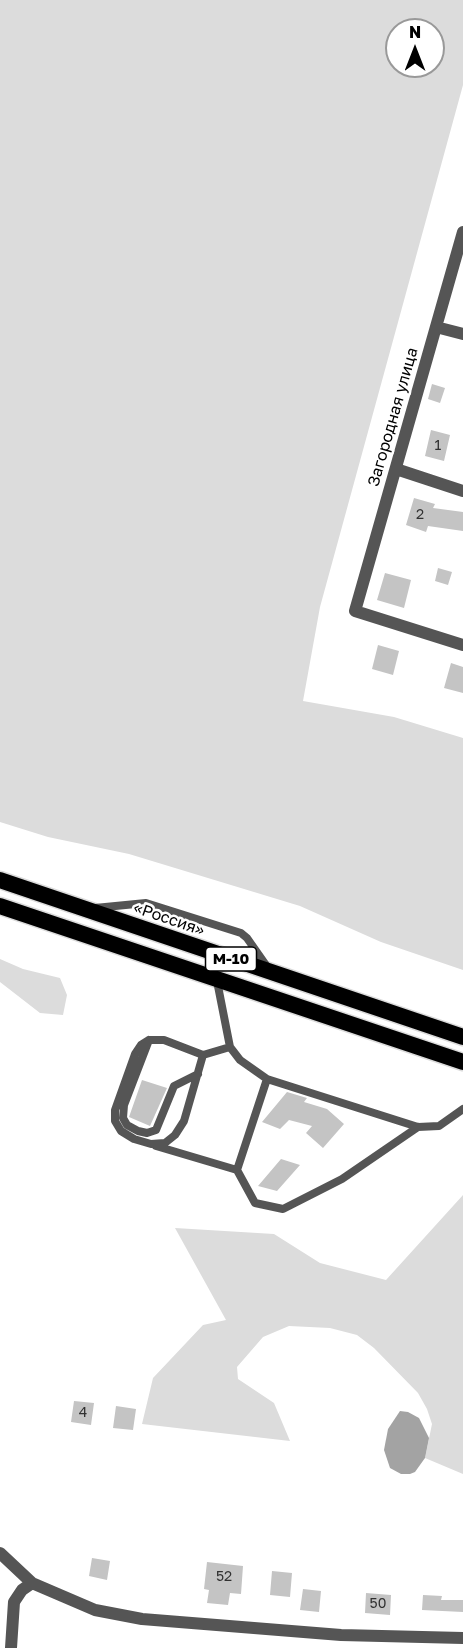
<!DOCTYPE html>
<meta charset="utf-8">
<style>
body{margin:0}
#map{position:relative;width:463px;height:1648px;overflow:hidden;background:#fff;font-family:"Golos Text",sans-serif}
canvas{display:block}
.north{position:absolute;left:385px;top:18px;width:60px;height:60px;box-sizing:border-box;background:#fff;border:2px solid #999;border-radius:50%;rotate:0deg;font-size:16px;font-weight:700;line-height:24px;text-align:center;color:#000}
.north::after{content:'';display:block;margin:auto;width:21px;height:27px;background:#000;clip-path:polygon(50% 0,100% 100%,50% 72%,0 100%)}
</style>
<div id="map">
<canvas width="463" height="1648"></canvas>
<div class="north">N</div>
</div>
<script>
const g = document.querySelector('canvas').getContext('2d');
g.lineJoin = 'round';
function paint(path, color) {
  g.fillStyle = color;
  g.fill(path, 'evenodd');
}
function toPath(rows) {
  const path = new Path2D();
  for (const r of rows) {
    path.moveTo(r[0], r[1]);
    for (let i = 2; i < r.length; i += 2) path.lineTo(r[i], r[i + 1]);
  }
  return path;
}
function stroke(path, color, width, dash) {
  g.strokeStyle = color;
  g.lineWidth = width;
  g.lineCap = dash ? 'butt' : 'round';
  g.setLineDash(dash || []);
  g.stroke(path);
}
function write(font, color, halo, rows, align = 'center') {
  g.font = font + ' "Golos Text",sans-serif';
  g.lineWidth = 5;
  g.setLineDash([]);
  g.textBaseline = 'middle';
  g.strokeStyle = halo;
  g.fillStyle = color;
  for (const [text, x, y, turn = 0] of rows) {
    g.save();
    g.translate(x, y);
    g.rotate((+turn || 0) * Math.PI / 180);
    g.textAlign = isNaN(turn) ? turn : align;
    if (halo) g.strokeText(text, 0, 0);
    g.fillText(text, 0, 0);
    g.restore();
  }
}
paint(toPath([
 [0,0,463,0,463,85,320,607,303,701,394,717,463,738,463,970,381,942,300,906,129,854,48,837,0,822],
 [397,30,433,30,433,66,397,66],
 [0,959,23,969,60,978,67,995,63,1015,40,1013,0,982],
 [463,1195,463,1474,425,1458,432,1424,427,1409,418,1393,374,1348,357,1335,330,1328,289,1326,263,1337,237,1367,238,1379,274,1403,290,1441,142,1424,153,1378,203,1325,226,1320,175,1228,274,1234,320,1263,386,1280]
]), '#dcdcdc');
paint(toPath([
 [400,1411,408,1412,419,1418,429,1438,425,1458,415,1472,410,1474,401,1474,390,1468,384,1450,388,1429]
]), '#a3a3a3');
paint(toPath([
 [432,384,445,388,440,403,428,399],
 [431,430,450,435,444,461,425,456],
 [414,498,435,504,433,508,463,512,463,531,428,526,426,532,406,525],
 [438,568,452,572,448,585,435,581],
 [385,573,411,580,404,608,377,600],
 [378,645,399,651,393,675,372,669],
 [451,663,463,667,463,693,444,688],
 [142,1080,167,1088,150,1126,129,1117],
 [287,1092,307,1098,304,1102,327,1109,344,1124,323,1148,306,1133,312,1126,289,1120,280,1129,262,1122],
 [281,1159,300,1165,277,1191,258,1186],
 [74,1401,94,1403,91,1425,71,1422],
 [116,1406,136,1409,133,1430,113,1428],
 [92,1558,110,1561,107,1580,89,1576],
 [207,1562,243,1566,241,1594,230,1593,228,1605,207,1603,209,1590,204,1589],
 [272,1571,292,1573,290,1597,270,1595],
 [303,1589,321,1591,319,1612,300,1610],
 [366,1593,391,1595,390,1615,365,1613],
 [423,1595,442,1596,441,1600,463,1600,463,1612,422,1610]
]), '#c4c4c4');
const trunk = toPath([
 [0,880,463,1037],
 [0,906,463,1062]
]);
stroke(trunk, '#dbdbdb', 19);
stroke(toPath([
 [95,908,146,903,241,933,247,938,268,968],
 [217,981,230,1047,240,1060,267,1079,418,1127,439,1126,463,1109],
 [149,1040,124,1105,123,1118,127,1125,138,1131,147,1133,156,1130,174,1086,198,1074],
 [203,1055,184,1121,175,1135,165,1143,151,1144,134,1139,121,1131,115,1121,115,1110,135,1054,141,1045,149,1040,164,1040,203,1055,230,1047],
 [267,1079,237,1170,255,1203,283,1209,342,1179,418,1127],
 [156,1146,237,1170]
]), '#555', 8);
stroke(toPath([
 [463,232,355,611,463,645],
 [436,327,463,334],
 [396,469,463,491],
 [0,1553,32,1583,95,1610,142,1619,341,1635,463,1638],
 [11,1648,14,1602,22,1590,32,1583]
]), '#555', 12);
stroke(trunk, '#000', 16);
write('14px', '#313131', null, [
 ["1",438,446],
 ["2",420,515],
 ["4",83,1413],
 ["52",224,1577],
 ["50",378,1604]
]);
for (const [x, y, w] of [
 [231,959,51]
]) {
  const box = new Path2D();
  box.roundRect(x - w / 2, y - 12, w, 24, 4.5);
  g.fillStyle = '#fff';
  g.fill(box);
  stroke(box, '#000', 1.5);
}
write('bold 15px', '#000', null, [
 ["М-10",231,959]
]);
write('16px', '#000', '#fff', [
 ["Загородная улица",393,417,-74],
 ["«Россия»",169,919,19]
]);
</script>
